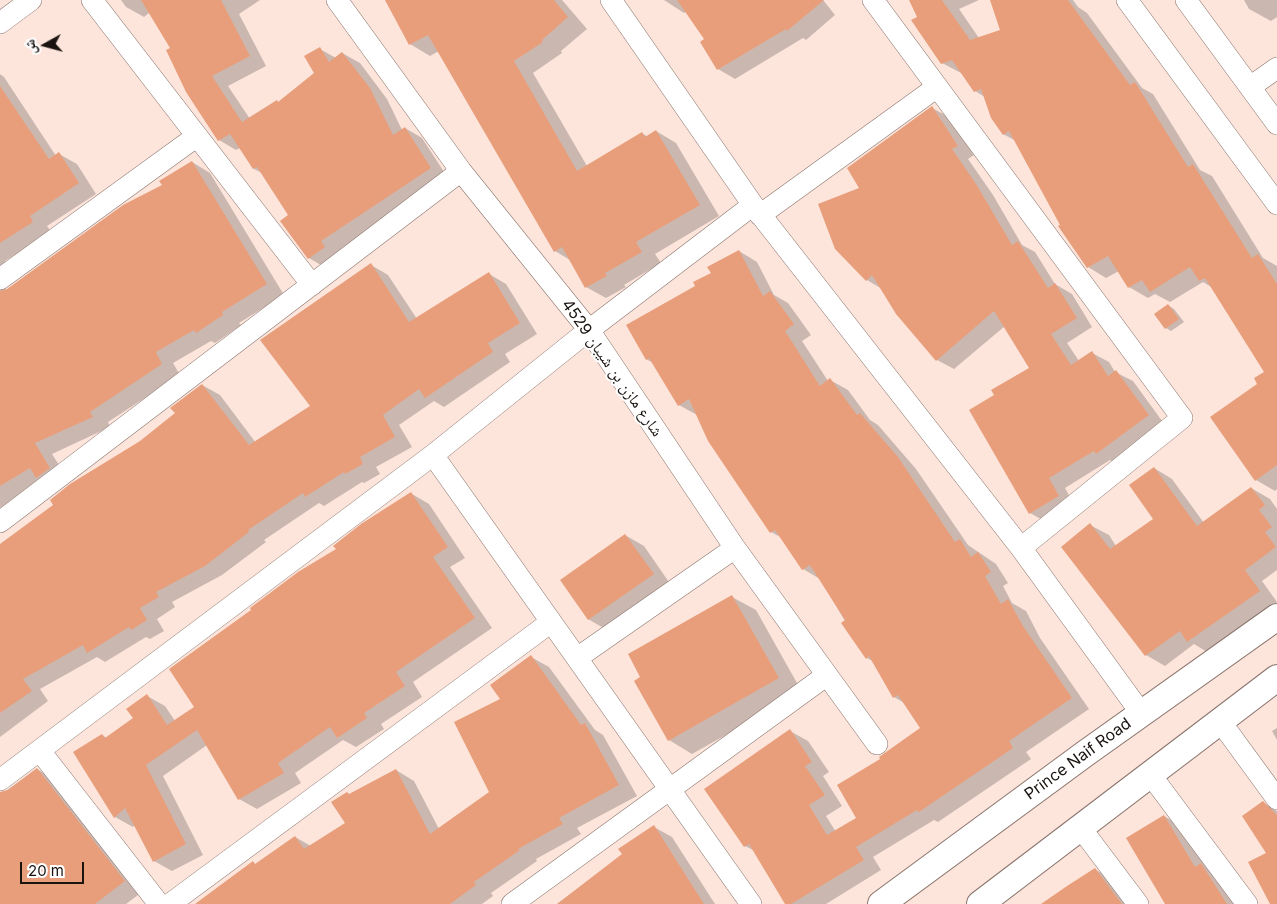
<!DOCTYPE html>
<meta charset="utf-8">
<style>
body{margin:0}
#map{position:relative;width:1277px;height:904px;overflow:hidden;background:#fde5dc;font-family:Inter,"Noto Naskh Arabic",sans-serif}
canvas{display:block}
.north{position:absolute;left:20px;top:20px;width:50px;height:50px;-webkit-text-stroke:4px #fff;paint-order:stroke;rotate:263deg;font-size:14px;font-weight:700;line-height:20px;text-align:center;color:#1a1310}
.north::after{content:'';display:block;margin:auto;width:18px;height:22px;background:#1a1310;clip-path:polygon(50% 0,100% 100%,50% 72%,0 100%)}
.scale{position:absolute;left:20px;top:862px;width:64px;height:22px;box-sizing:border-box;border:2px solid #1a1310;border-top:0;padding-left:6px;font-size:15px;line-height:18px;white-space:nowrap;color:#1a1310;-webkit-text-stroke:4px #fff;paint-order:stroke}
</style>
<div id="map">
<canvas width="1277" height="904"></canvas>
<div class="north">ش</div>
<div class="scale">20 m</div>
</div>
<script>
const g = document.querySelector('canvas').getContext('2d');
g.lineJoin = 'round';
function paint(path, color) {
  g.fillStyle = color;
  g.fill(path, 'evenodd');
}
function toPath(rows) {
  const path = new Path2D();
  for (const r of rows) {
    path.moveTo(r[0], r[1]);
    for (let i = 2; i < r.length; i += 2) path.lineTo(r[i], r[i + 1]);
  }
  return path;
}
function stroke(path, color, width, dash) {
  g.strokeStyle = color;
  g.lineWidth = width;
  g.lineCap = dash ? 'butt' : 'round';
  g.setLineDash(dash || []);
  g.stroke(path);
}
function write(font, color, halo, rows, align = 'center') {
  g.font = font + ' Inter,"Noto Naskh Arabic",sans-serif';
  g.lineWidth = 4;
  g.setLineDash([]);
  g.textBaseline = 'middle';
  g.strokeStyle = halo;
  g.fillStyle = color;
  for (const [text, x, y, turn = 0] of rows) {
    g.save();
    g.translate(x, y);
    g.rotate((+turn || 0) * Math.PI / 180);
    g.textAlign = isNaN(turn) ? turn : align;
    if (halo) g.strokeText(text, 0, 0);
    g.fillText(text, 0, 0);
    g.restore();
  }
}
paint(toPath([
 [121,0,260,0,239,14,266,66,228,86,250,119,279,102,316,74,320,49,336,58,342,53,360,63,387,99,402,130,405,128,422,138,448,178,338,251,342,257,326,268,309,258,289,216,262,173,254,169,240,148,236,150,219,140,171,48,150,12,144,17,126,7],
 [385,0,562,0,587,29,561,51,562,53,533,73,587,166,642,133,648,137,656,131,676,143,719,216,655,254,661,263,624,285,626,287,606,298,586,287,570,260,555,251,439,51,430,56,410,44],
 [664,0,823,0,835,15,806,40,803,38,735,79,718,69,706,40,687,11,684,13],
 [911,0,979,0,959,9,979,38,1001,30,992,0,1073,0,1078,7,1087,13,1142,88,1153,94,1200,170,1212,176,1263,258,1277,266,1277,489,1275,491,1256,480,1259,384,1266,373,1213,288,1203,282,1170,302,1155,294,1148,298,1129,287,1119,271,1106,278,1088,267,1062,226,1016,141,1003,134,985,97,975,91,963,74,942,63],
 [1244,0,1277,0,1277,17,1271,21,1249,9],
 [0,74,4,77,56,156,59,154,77,164,96,194,47,226,51,232,5,261,15,276,7,284,5,291,163,186,192,162,210,173,284,295,239,323,241,325,215,343,211,341,173,363,180,375,108,422,110,427,52,454,68,479,38,484,0,508],
 [932,108,949,117,974,155,968,159,993,195,1022,245,1035,252,1055,284,1072,294,1092,327,1067,343,1079,361,1092,353,1109,362,1115,372,1133,381,1165,425,1113,462,1110,460,1065,488,1075,506,1046,522,1030,513,996,395,1031,368,1005,326,954,369,937,360,882,289,867,280,861,189],
 [739,251,757,262,774,295,788,303,811,335,802,341,828,381,830,380,848,390,870,420,878,425,916,469,968,545,996,564,1008,583,1003,586,1012,603,1026,611,1040,638,1089,709,1026,752,1031,759,938,822,934,820,873,857,881,870,826,904,786,904,755,851,745,846,790,731,808,741,829,772,823,776,842,806,826,816,836,832,858,818,882,759,921,728,906,704,894,697,874,662,867,658,820,579,803,569,782,538,771,532,697,415,679,405,653,363,646,359,697,286],
 [371,265,388,275,417,319,489,274,506,284,537,334,505,354,510,362,444,407,434,401,399,425,412,447,376,467,380,474,364,483,362,482,324,506,319,503,264,540,266,542,222,575,172,602,175,607,157,619,164,631,150,639,146,637,105,662,97,657,40,689,48,701,0,737,0,546,141,442,176,414,202,385,220,395,256,443,312,406],
 [1168,305,1174,309,1184,322,1171,331,1166,328],
 [1154,468,1172,479,1204,523,1251,488,1270,499,1277,509,1277,570,1262,581,1277,602,1207,652,1194,644,1165,666,1146,655,1090,525,1109,535,1116,546,1155,519],
 [412,494,429,504,465,558,450,567,492,628,413,682,422,697,381,724,384,729,356,747,343,740,295,773,301,783,257,809,239,799,207,745,163,776,203,855,172,871,154,861,135,825,133,827,115,817,75,752,102,735,107,738,134,718,147,696,165,706,175,721,195,707,337,550],
 [625,535,644,546,671,585,607,630,588,619],
 [732,597,756,610,802,692,692,754,669,740],
 [531,657,549,667,595,730,603,735,637,796,577,828,581,834,536,859,537,861,491,893,493,896,482,904,197,904,253,863,257,865,295,837,311,846,346,823,350,795,396,770,414,781,439,829,491,793,502,699],
 [1277,728,1277,740,1272,731],
 [37,769,55,780,142,892,126,904,0,904,0,795],
 [1263,803,1277,811,1277,904,1268,853],
 [1164,816,1181,826,1206,867,1218,874,1237,904,1167,904],
 [654,827,672,837,715,904,557,904,624,855],
 [1095,869,1109,878,1129,904,1043,904]
]), '#0003');
paint(toPath([
 [141,0,221,0,250,56,212,76,242,122,277,100,278,102,314,73,304,56,320,47,329,62,342,52,370,88,393,135,405,127,431,168,321,241,325,247,308,259,280,221,288,215,257,167,253,169,230,134,218,141,186,92,166,50,170,48],
 [385,0,554,0,568,17,542,40,543,42,514,61,577,171,642,132,645,137,656,130,700,205,636,242,642,252,605,273,607,276,585,288,562,247,554,252,428,35,409,45],
 [677,0,824,0,787,31,786,29,717,70,700,42,704,39],
 [909,0,942,0,970,40,1000,30,990,0,1068,0,1130,85,1135,82,1188,167,1193,164,1252,258,1258,254,1277,284,1277,465,1255,481,1210,417,1257,384,1254,378,1264,372,1205,278,1199,281,1190,267,1150,292,1142,280,1128,288,1108,256,1087,268,1058,226,1060,225,1009,131,1003,135,991,118,981,89,974,92,952,60,941,64,911,20,917,17],
 [0,86,49,159,59,152,79,183,30,216,33,222,0,243],
 [932,106,958,146,952,149,976,184,1012,245,1018,241,1048,288,1055,283,1077,318,1051,334,1071,365,1092,351,1108,376,1116,370,1149,415,1096,454,1094,451,1049,478,1059,496,1029,514,969,410,994,395,991,390,1029,368,994,311,936,361,896,314,872,275,866,281,835,249,818,204,859,188,847,168],
 [192,161,267,284,222,312,223,315,196,333,194,330,156,352,162,364,90,412,93,417,35,443,50,468,36,478,30,468,0,486,0,291,7,289,123,205,162,185,159,181],
 [739,250,763,296,770,291,794,324,785,331,820,386,830,378,857,415,860,413,898,457,955,542,960,539,971,557,978,552,991,572,985,576,1001,604,1008,599,1023,626,1072,698,1009,741,1013,748,919,812,917,810,856,847,864,860,791,904,785,904,749,844,744,847,704,789,790,729,812,762,805,766,825,795,809,805,827,835,856,818,837,785,880,759,879,757,920,728,898,695,893,698,869,656,866,659,841,623,845,620,810,565,802,570,775,530,770,533,708,441,689,399,678,406,649,358,646,360,626,325,695,286,693,282,711,273,707,267],
 [371,263,409,322,489,272,520,323,488,343,493,352,425,398,419,389,383,415,395,437,360,457,363,464,345,474,344,472,305,497,303,493,248,530,249,532,205,566,156,592,159,597,140,608,147,620,131,630,129,627,87,653,83,645,23,679,32,691,0,713,0,544,53,505,50,500,70,484,140,441,175,413,170,408,202,384,249,445,310,406,260,340],
 [1168,304,1179,319,1165,329,1154,314],
 [1154,467,1197,526,1251,487,1265,505,1259,510,1272,527,1265,532,1276,547,1245,570,1260,591,1187,642,1180,631,1145,656,1061,547,1090,523,1110,549,1153,519,1129,485],
 [411,492,448,547,433,557,475,618,396,672,405,686,364,713,367,718,337,738,330,727,278,763,284,773,238,800,197,730,146,765,186,844,153,862,125,808,114,818,73,752,102,734,105,738,133,718,126,709,147,694,167,725,194,707,169,669,251,610,250,608,298,572,336,549,333,546,361,524],
 [625,534,654,574,588,620,560,580],
 [732,595,779,678,668,741,634,681,640,677,628,654],
 [531,655,581,725,585,723,619,785,559,818,563,824,518,849,520,850,474,882,476,885,450,904,195,904,253,861,255,864,295,836,304,849,345,823,331,802,347,792,349,794,396,769,430,834,489,792,454,722,500,699,490,685],
 [37,768,125,881,95,904,0,904,0,792,8,790],
 [1263,801,1277,815,1277,904,1270,904,1248,862,1266,853,1242,816],
 [1164,815,1195,867,1201,863,1227,904,1165,904,1126,838],
 [654,825,704,904,557,904,622,854,618,849],
 [1095,868,1122,904,1041,904,1067,886]
]), '#e89e7a');
const minor = toPath([
 [92,0,312,285],
 [337,0,461,171,589,330,735,548,877,744],
 [611,0,753,205,1021,548,1141,713],
 [873,0,1182,418,1021,548],
 [1127,0,1277,204],
 [1186,0,1277,124],
 [0,23,31,0],
 [1250,87,1277,68],
 [760,215,937,87],
 [0,279,197,136],
 [433,455,751,904],
 [0,522,461,171],
 [577,658,735,548],
 [1220,721,1277,799],
 [40,751,159,904],
 [1150,774,1247,904],
 [0,780,433,455,589,330,753,205],
 [1080,827,1138,904],
 [170,904,551,622],
 [512,904,827,675]
]);
const major = toPath([
 [881,904,1086,753,1277,617],
 [980,904,1277,678]
]);
stroke(minor, '#89746c', 22);
stroke(major, '#89746c', 28);
stroke(minor, '#fff', 21);
stroke(major, '#fff', 26);
write('16px', '#1a1310', '#fff', [
 ["شارع مازن بن شيبان 4529",612,368,55],
 ["Prince Naif Road",1078,759,-36]
]);
</script>
